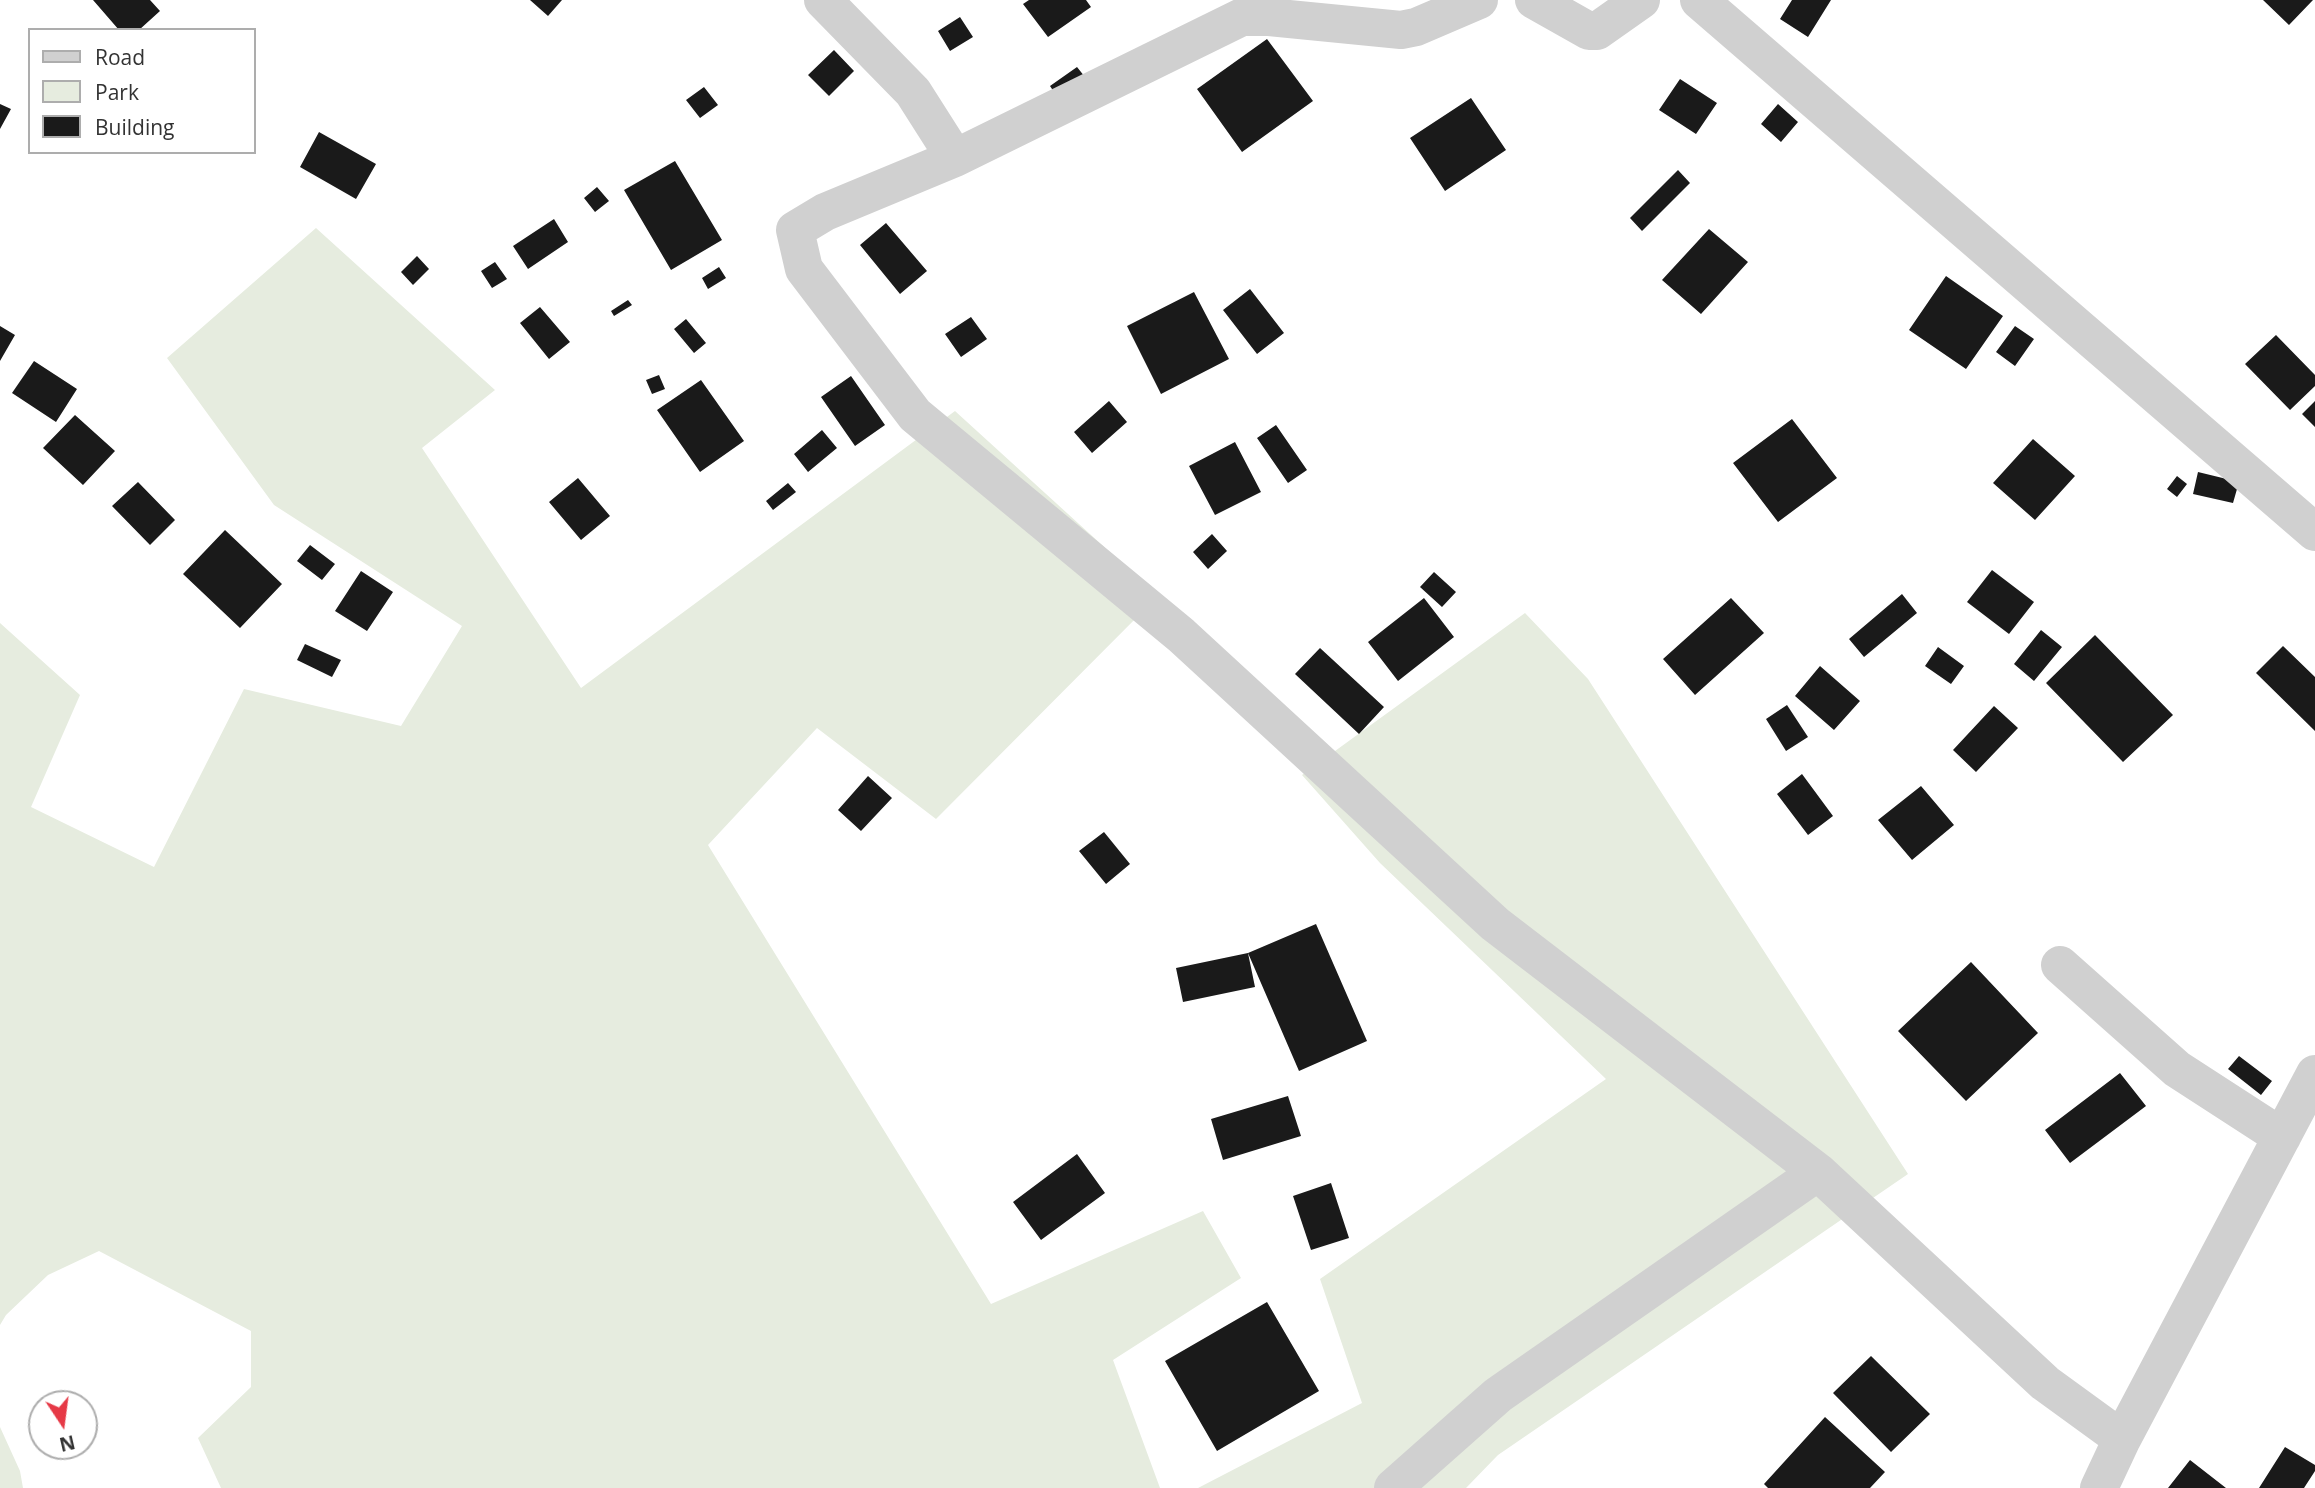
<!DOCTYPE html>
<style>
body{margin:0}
#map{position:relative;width:2315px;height:1488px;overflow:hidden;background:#fff;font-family:"Open Sans",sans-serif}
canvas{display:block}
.legend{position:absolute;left:28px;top:28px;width:228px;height:126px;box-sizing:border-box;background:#fff;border:2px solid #adadad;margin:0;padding:9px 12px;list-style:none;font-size:21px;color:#333}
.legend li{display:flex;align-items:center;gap:14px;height:35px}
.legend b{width:35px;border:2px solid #adadad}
.north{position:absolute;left:28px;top:1390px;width:70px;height:70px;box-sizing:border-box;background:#fff;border:2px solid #adadad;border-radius:50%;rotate:167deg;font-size:19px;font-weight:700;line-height:28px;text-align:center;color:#333}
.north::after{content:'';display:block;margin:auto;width:24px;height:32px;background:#e63946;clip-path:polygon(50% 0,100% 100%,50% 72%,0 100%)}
</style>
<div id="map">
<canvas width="2315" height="1488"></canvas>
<ul class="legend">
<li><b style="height:9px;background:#d0d0d0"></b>Road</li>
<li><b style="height:19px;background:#e6ecdf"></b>Park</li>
<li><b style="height:19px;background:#1a1a1a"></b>Building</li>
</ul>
<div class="north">N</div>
</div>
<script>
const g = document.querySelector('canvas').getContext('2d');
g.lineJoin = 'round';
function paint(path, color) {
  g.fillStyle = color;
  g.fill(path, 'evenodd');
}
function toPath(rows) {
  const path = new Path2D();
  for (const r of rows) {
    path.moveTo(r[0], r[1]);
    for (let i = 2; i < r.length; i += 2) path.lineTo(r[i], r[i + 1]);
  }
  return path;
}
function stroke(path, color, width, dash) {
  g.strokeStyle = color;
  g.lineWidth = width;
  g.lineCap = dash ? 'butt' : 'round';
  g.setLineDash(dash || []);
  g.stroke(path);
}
paint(toPath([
 [316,228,495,390,422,448,581,688,955,411,1158,596,936,819,817,728,708,845,991,1304,1203,1211,1241,1278,1113,1360,1160,1488,221,1488,198,1438,251,1387,251,1331,99,1251,48,1275,6,1315,0,1325,0,623,80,695,31,807,154,867,244,689,401,726,462,626,274,505,167,358],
 [1525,613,1588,679,1908,1174,1498,1455,1466,1488,1198,1488,1362,1403,1320,1279,1606,1079,1380,863,1302,775],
 [0,1427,20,1471,23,1488,0,1488]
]), '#e6ecdf');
paint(toPath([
 [93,0,150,0,160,11,139,30,119,30],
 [530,0,562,0,548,16],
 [1029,0,1086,0,1091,7,1048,37,1023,4],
 [1792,0,1831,0,1808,37,1780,19],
 [2263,0,2313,0,2289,25],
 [960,17,973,37,950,51,938,31],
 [1267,39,1313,101,1242,152,1197,89],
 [834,50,854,71,829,96,808,75],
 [1077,67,1089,82,1060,101,1050,86],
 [1680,79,1717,103,1696,134,1659,110],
 [704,87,718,105,700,118,686,100],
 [1471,98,1506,150,1445,191,1410,138],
 [0,104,11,109,0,129],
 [1778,104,1798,122,1781,142,1761,124],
 [319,132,376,164,356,199,300,167],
 [675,161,722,240,671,270,624,190],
 [1678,170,1690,183,1642,231,1630,218],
 [597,187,609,201,595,212,584,198],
 [554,219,568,242,528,269,513,246],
 [886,223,927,271,900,294,860,245],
 [1709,229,1748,262,1701,314,1662,280],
 [417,256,429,269,413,285,401,272],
 [495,262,507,279,492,288,481,271],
 [719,267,726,278,708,289,702,278],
 [1946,276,2003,316,1966,369,1909,330],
 [1250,289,1284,333,1257,354,1223,310],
 [1194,292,1229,359,1161,394,1127,326],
 [628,300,632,305,614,316,611,311],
 [540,307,570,342,549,359,520,323],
 [971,317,987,339,961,357,945,334],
 [686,319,706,343,694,353,674,329],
 [0,326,15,335,0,361],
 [2015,326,2034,339,2015,366,1996,352],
 [2276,335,2315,375,2315,386,2290,410,2245,364],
 [34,361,77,389,56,422,12,393],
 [659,375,665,389,652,394,646,380],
 [851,376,885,425,855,446,821,397],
 [701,380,744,441,700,472,657,410],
 [1109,401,1127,422,1092,453,1074,432],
 [2315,401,2315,427,2302,414],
 [75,415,115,451,83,485,43,448],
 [1792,419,1837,478,1778,522,1733,463],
 [1276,425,1307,470,1288,483,1257,438],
 [822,430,837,448,808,472,794,454],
 [2033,439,2075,476,2035,520,1993,483],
 [1235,442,1261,492,1215,515,1189,466],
 [2198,472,2239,482,2233,503,2193,494],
 [2177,476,2187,484,2177,497,2167,489],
 [578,478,610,516,581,540,549,502],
 [138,482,175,520,150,545,112,506],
 [788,483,796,492,773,510,766,501],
 [225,530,282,584,240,628,183,574],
 [1212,534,1227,551,1208,569,1193,552],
 [310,545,335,564,322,580,297,561],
 [1992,570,2034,602,2009,634,1967,602],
 [361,571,393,592,367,631,335,611],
 [1434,572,1456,592,1442,607,1420,587],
 [1902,594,1917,613,1864,657,1849,639],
 [1424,598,1454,637,1398,681,1368,642],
 [1731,598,1764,633,1695,695,1663,659],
 [2041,630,2062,647,2034,681,2014,664],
 [2095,635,2173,715,2123,762,2046,683],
 [305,644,341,660,332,677,297,660],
 [2283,646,2315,677,2315,731,2256,673],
 [1938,647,1964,666,1951,684,1925,666],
 [1320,648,1384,707,1359,734,1295,674],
 [1820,666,1860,701,1834,730,1795,696],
 [1787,705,1808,737,1786,751,1766,719],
 [1994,706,2018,728,1976,772,1953,750],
 [1802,774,1833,816,1808,835,1777,794],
 [868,776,892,798,861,831,838,810],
 [1921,786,1954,825,1912,860,1878,820],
 [1104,832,1130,864,1106,884,1079,851],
 [1316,924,1367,1041,1299,1071,1248,953],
 [1248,953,1255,987,1183,1002,1176,968],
 [1971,962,2038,1033,1966,1101,1898,1031],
 [2239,1056,2272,1081,2261,1095,2228,1069],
 [2120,1073,2146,1106,2070,1163,2045,1130],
 [1288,1096,1301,1136,1223,1160,1211,1119],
 [1077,1154,1105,1193,1041,1240,1013,1202],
 [1331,1183,1349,1238,1311,1250,1293,1196],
 [1267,1302,1319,1391,1217,1451,1165,1361],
 [1871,1356,1930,1414,1891,1452,1833,1393],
 [1825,1417,1885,1472,1870,1488,1768,1488,1764,1484],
 [2285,1447,2315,1465,2315,1471,2304,1488,2259,1488],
 [2190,1460,2226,1488,2168,1488]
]), '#1a1a1a');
stroke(toPath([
 [823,0,913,92,955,158],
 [1479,0,1416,27,1401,30,1269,17,1242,17,955,158,825,212,795,230,804,269,915,415,1181,635,1495,924,1818,1172,2045,1383,2122,1439],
 [1534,0,1589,31,1597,31,1641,0],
 [1699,0,2315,532],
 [2060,965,2177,1069,2282,1137],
 [1393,1488,1498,1395,1818,1172],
 [2099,1488,2122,1439,2315,1074]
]), '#d0d0d0', 38);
</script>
